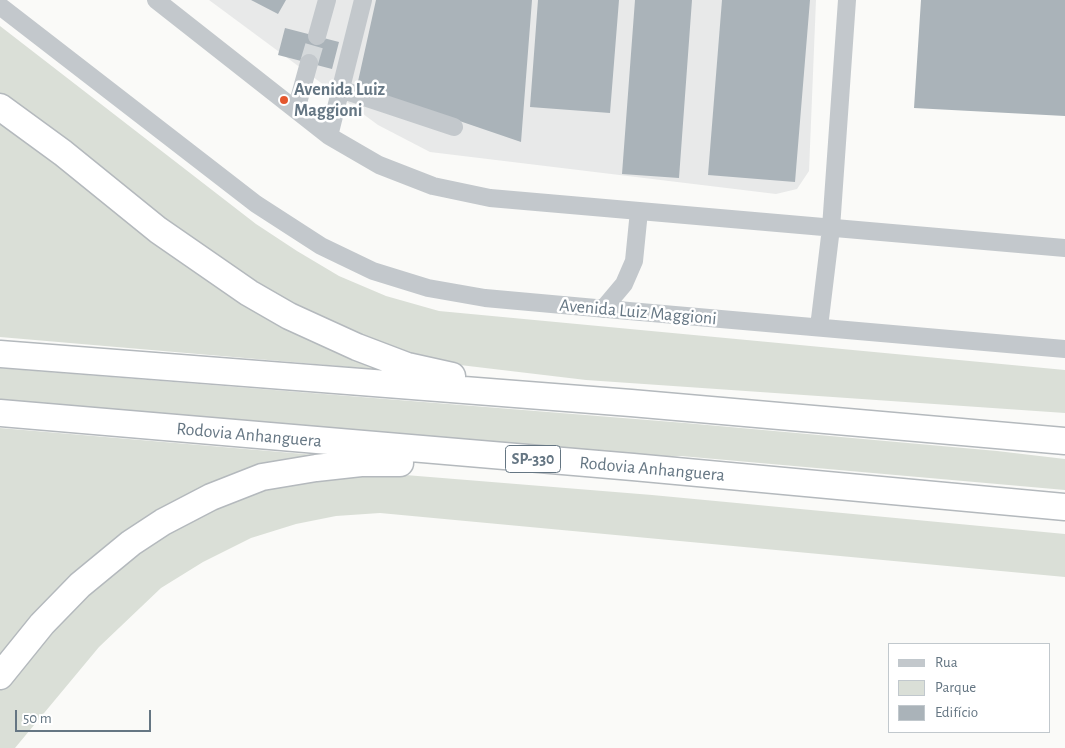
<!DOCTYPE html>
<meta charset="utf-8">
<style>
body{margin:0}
#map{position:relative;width:1065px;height:748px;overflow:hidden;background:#fafaf8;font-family:"Alegreya Sans",sans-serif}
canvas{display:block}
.legend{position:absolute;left:888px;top:643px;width:162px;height:90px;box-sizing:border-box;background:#fff;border:1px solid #c1c8cd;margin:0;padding:6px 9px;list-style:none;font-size:15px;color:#657683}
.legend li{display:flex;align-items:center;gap:10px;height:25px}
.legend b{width:25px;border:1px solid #c1c8cd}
.scale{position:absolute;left:15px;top:710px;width:136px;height:22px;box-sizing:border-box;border:2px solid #657683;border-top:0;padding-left:6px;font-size:15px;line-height:18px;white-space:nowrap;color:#657683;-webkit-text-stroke:4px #fff;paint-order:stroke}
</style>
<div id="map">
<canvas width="1065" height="748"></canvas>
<ul class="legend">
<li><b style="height:6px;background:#c3c8cc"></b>Rua</li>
<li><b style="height:14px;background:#dadfd7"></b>Parque</li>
<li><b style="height:14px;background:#aab3b9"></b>Edifício</li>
</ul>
<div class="scale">50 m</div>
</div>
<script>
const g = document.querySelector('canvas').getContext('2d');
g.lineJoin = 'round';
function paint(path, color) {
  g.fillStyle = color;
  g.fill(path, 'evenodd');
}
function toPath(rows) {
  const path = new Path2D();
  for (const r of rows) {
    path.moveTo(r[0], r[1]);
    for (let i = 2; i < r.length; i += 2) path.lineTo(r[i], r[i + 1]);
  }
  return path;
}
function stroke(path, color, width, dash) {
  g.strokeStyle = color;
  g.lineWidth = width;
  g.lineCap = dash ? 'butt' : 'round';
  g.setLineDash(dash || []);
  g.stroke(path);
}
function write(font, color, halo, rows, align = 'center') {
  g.font = font + ' "Alegreya Sans",sans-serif';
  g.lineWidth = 5;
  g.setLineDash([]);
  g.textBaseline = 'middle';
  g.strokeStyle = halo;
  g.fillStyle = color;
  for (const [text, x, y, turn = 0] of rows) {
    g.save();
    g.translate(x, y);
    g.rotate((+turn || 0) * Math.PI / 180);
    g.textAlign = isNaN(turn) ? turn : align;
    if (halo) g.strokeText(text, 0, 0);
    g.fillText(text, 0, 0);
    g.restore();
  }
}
paint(toPath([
 [209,0,816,0,809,171,797,189,776,194,430,152,378,125]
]), '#e8e9e9');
paint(toPath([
 [0,26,256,224,297,251,339,276,386,296,439,311,1065,370,1065,413,586,380,460,365,413,358,269,298,0,100],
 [0,119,390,369,373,369,0,337],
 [0,368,685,423,997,451,1065,459,1065,490,681,456,666,457,0,399],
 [0,428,316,455,235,478,0,660],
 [356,471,652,495,1065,534,1065,577,380,513,336,516,296,524,251,538,203,562,161,588,99,647,15,748,0,748,0,690,71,602,156,536,248,491]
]), '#dadfd7');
paint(toPath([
 [251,0,286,0,278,14],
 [376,0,532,0,521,142,357,86],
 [538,0,619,0,610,113,530,107],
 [635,0,692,0,679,178,622,174],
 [722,0,810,0,795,182,708,175],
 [921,0,1065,0,1065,116,914,108],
 [285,28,339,42,332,69,278,55]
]), '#aab3b9');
stroke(toPath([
 [309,63,317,36]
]), '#d5d9db', 18, [18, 9]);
const highway = toPath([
 [0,107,63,153,158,230,249,293,289,316,357,347,407,366,452,376],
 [0,354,631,403,1065,441],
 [0,413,633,467,1065,507],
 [0,676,42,624,80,585,131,543,163,522,211,497,262,477,316,468,361,463,400,463]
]);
stroke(highway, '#b4b9bd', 29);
stroke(toPath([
 [156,0,329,136,379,165,433,186,490,198,1065,248],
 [0,6,256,204,321,246,373,271,428,288,485,298,629,311,1065,349],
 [317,36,327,0],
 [340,89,454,127],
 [296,110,309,63],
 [329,136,363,0],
 [603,309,624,284,634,261,639,211],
 [819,327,831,228,847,0]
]), '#c3c8cc', 18);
stroke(highway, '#fff', 26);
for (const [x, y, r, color] of [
 [284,100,5,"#e4572e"]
]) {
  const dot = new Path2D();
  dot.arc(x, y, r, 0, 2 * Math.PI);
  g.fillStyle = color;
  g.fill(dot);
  stroke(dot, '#fff', 2);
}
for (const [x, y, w] of [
 [533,459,55]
]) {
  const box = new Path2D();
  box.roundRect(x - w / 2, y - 13.5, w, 27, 4);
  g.fillStyle = '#fff';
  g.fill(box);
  stroke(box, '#657683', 1);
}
write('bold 16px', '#657683', null, [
 ["SP-330",533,459]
]);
write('bold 18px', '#657683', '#fff', [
 ["Avenida Luiz",294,90],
 ["Maggioni",294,111]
], 'left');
write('18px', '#657683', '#fff', [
 ["Avenida Luiz Maggioni",638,312,5],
 ["Rodovia Anhanguera",249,435,5],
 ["Rodovia Anhanguera",652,469,5]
]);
</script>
